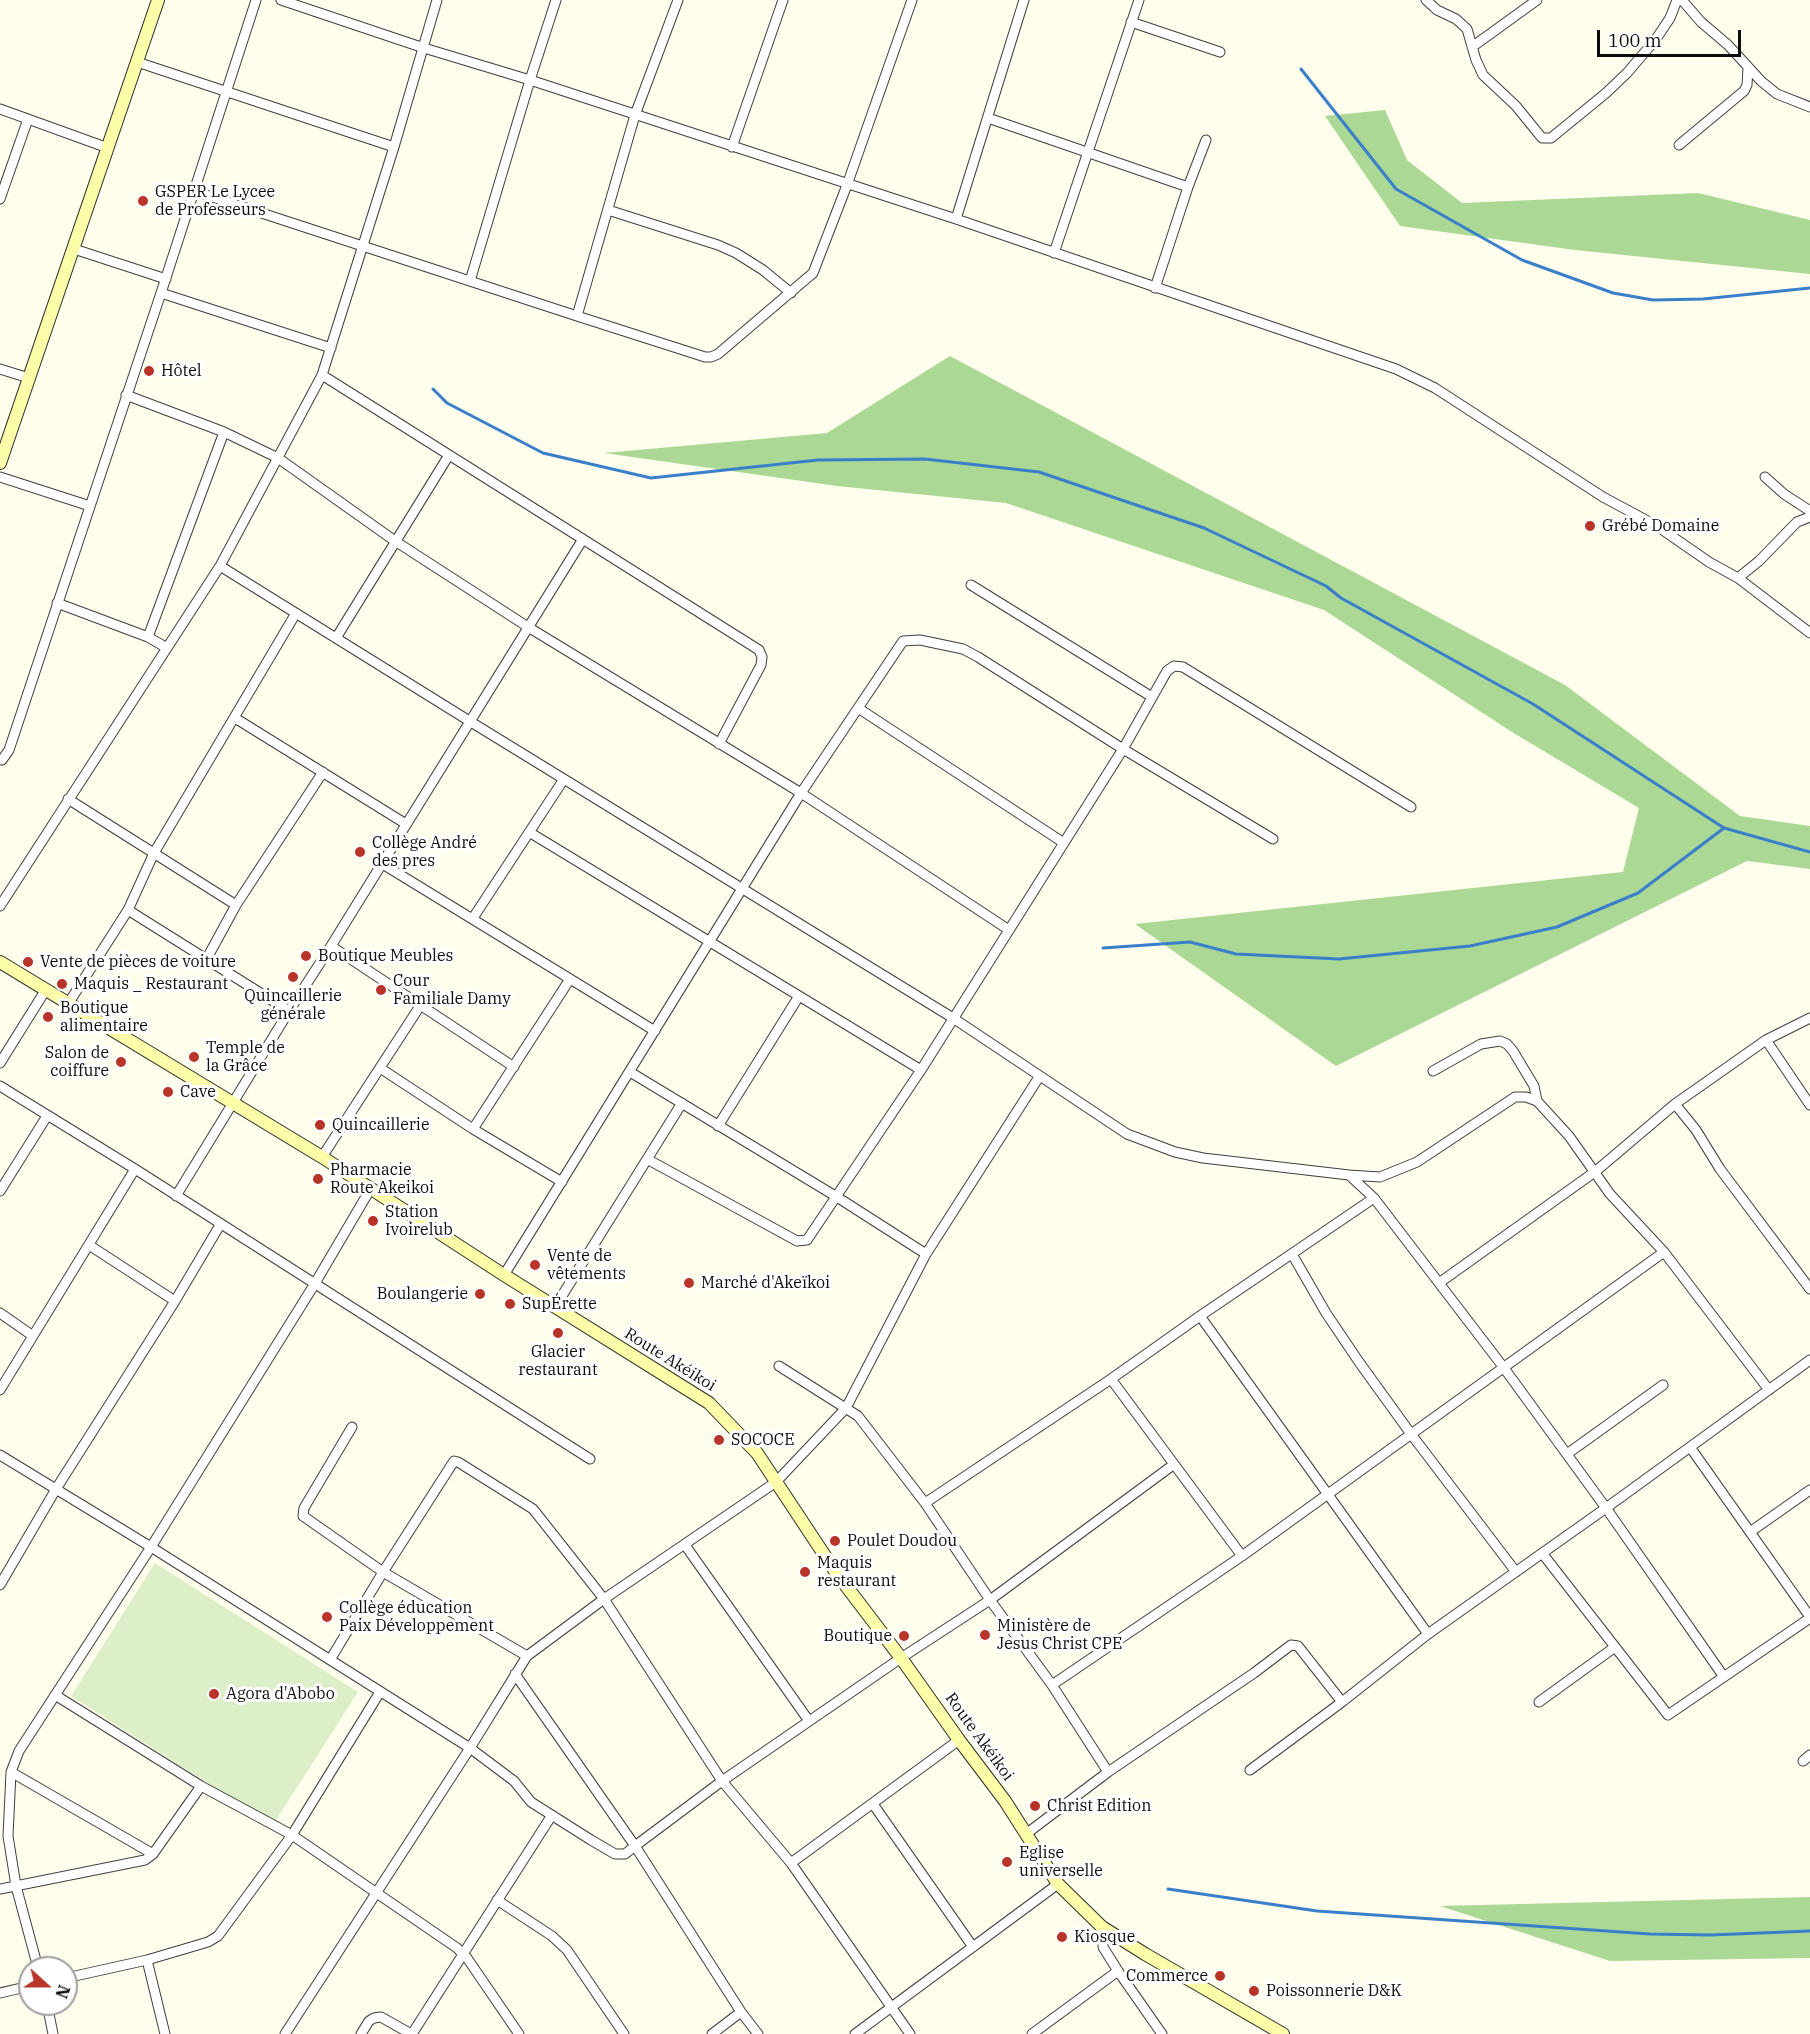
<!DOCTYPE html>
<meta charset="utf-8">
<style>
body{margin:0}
#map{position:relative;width:1810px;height:2034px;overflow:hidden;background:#fffdeb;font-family:"IBM Plex Serif",serif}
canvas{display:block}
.north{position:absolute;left:18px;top:1956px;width:60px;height:60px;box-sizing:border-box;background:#fff;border:2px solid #9e9e9e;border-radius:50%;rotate:111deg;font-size:16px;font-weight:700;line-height:24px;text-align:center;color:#0c0c0c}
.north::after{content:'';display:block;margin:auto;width:21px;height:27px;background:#b83328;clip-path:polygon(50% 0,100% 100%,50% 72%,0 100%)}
.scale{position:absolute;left:1597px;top:30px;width:144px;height:27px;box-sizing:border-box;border:3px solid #0c0c0c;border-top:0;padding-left:8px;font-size:18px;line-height:21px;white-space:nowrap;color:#0c0c0c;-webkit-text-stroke:4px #fff;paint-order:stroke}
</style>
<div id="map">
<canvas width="1810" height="2034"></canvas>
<div class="north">N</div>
<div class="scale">100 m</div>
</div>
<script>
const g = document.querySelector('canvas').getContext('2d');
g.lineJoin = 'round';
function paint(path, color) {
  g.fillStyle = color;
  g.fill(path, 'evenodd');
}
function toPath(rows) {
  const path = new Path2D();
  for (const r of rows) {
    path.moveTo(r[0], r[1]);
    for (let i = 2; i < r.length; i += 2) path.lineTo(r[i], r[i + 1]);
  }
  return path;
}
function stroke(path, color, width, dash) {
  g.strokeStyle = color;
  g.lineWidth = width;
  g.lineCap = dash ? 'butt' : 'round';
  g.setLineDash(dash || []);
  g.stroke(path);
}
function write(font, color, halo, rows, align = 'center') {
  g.font = font + ' "IBM Plex Serif",serif';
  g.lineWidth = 6;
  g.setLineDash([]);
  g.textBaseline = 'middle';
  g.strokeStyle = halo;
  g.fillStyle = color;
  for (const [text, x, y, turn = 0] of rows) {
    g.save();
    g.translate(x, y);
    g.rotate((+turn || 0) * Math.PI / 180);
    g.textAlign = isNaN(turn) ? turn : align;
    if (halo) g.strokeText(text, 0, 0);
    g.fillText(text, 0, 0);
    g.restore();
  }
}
paint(toPath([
 [1385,110,1407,160,1462,203,1698,193,1810,220,1810,274,1575,250,1400,226,1325,116],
 [950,356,1565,685,1740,816,1810,826,1810,869,1747,861,1336,1066,1135,924,1623,872,1639,808,1512,732,1324,610,1006,503,837,486,604,453,827,433],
 [1810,1897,1810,1958,1610,1961,1440,1906]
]), '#acd896');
paint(toPath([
 [155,1563,358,1692,273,1825,71,1696]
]), '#ddefc8');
stroke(toPath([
 [1301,69,1396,189,1522,260,1613,293,1653,300,1703,299,1810,288],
 [433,389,447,403,543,453,651,478,818,460,925,459,1039,472,1204,528,1326,586,1341,598,1533,704,1724,828,1810,852],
 [1103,948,1190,942,1236,954,1339,959,1470,946,1557,927,1638,893,1724,828],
 [1168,1889,1317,1911,1650,1934,1710,1935,1810,1931]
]), '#3a7fca', 3);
const street = toPath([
 [281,0,424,48,530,80,956,219,1396,369,1435,388,1603,497,1657,526,1709,562,1738,578,1759,561,1797,522,1810,517],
 [1426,0,1437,10,1456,19,1467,29,1476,60,1483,75,1516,106,1542,138,1551,138,1606,93,1627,73,1656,39,1670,18,1677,0],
 [1682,0,1701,22,1728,45,1761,81,1777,94,1810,107],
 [1131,22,1220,52],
 [1472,47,1537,0],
 [137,62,394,147],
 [0,109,108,148],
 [988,118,1188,187,1206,140],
 [1679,145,1744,91,1747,85,1748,68],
 [732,147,783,0],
 [194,191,577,316,705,357,711,357,718,354,813,273,847,185,912,0],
 [0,199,28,119],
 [608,210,718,245,736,253,763,270,791,293],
 [956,219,1024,0],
 [74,249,166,279],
 [1054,253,1139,0],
 [470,281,530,80,556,0],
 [1155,288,1188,187],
 [161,293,331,348],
 [577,316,635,115,678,0],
 [0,369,29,378],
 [322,375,759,650,762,657,761,665,719,744],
 [126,395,224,432,278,458,395,541,528,627,801,793,1009,930],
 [0,477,90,506],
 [1765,477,1784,494,1810,511],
 [220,566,471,722,953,1018,1127,1134,1175,1152,1203,1158,1349,1175,1374,1198,1504,1368,1606,1508,1724,1677],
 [1738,578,1810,633],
 [971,585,1152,697],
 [57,603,148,637,167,648],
 [148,637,224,432],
 [336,638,449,455],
 [858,708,1064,843],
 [235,718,406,824],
 [0,760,2,760,9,750,161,293,256,0],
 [68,799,236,905],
 [529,832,921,1070],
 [381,863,655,1031],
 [0,906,220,566,322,375,394,147,437,0],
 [128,910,289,1011],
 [473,918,564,779],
 [331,946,514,1067],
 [206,960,236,905,323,772],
 [68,1004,128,910,154,853,296,613],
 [1766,1040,1810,1105],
 [0,1063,45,991],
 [380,1068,473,1129,562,1182],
 [1433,1071,1481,1044,1500,1041,1507,1044,1513,1051,1534,1086,1537,1101],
 [630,1072,837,1197,926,1254],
 [0,1086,135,1169,590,1459],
 [1675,1104,1696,1130,1720,1169,1810,1289],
 [718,1126,799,996],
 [473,1129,570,979],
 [322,1157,420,1006],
 [647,1159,797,1241,807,1240,921,1070,1123,749,1167,671,1174,666,1183,667,1411,807],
 [1349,1175,1380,1177,1417,1162,1515,1097,1526,1097,1537,1101,1569,1136,1610,1194,1664,1252,1769,1390],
 [0,1191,47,1116],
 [176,1196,289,1011,331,946,583,539],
 [89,1245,175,1301],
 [1292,1254,1326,1313,1359,1362,1411,1434,1516,1572],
 [504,1275,801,793,903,641,920,640,963,649,978,657,1123,749,1273,839],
 [1439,1283,1596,1171,1675,1104,1766,1040,1810,1018],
 [555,1307,682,1103],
 [0,1313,33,1336],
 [1200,1316,1428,1634],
 [779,1366,858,1416,925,1503],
 [1111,1379,1242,1556],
 [0,1390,135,1169],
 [352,1427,304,1508,303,1516,383,1572,527,1656],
 [1690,1447,1810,1617],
 [1567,1454,1663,1385],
 [0,1455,151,1547,470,1748,514,1781,531,1802,591,1840,615,1854,625,1854,635,1846,515,1674],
 [1750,1532,1810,1490],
 [685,1545,809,1721],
 [1542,1553,1668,1715,1810,1618],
 [0,1585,56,1489,175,1301,220,1225],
 [330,1660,383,1572,454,1461,458,1462,533,1509,604,1599,722,1781,791,1863,910,2034],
 [1052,1685,1242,1556,1664,1252],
 [55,1695,201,1786,292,1835,457,1948,467,1958,519,2034],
 [1539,1702,1615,1647],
 [1803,1761,1810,1755],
 [1250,1770,1342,1702,1428,1634,1606,1508,1810,1360],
 [11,1772,153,1854],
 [1108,1772,1052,1685,990,1600,925,1503,1111,1379,1200,1316,1374,1198],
 [873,1804,973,1947],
 [1026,1834,1108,1772,1254,1673,1291,1645,1298,1646,1342,1702],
 [791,1863,959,1740],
 [0,1889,145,1860,153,1854,201,1786],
 [497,1900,552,1936,567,1950,624,2034],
 [147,1960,208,1942,218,1936,292,1835,380,1692],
 [38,1968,16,1886,8,1836,11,1772,19,1751,151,1547,314,1285,371,1188],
 [1118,1971,1162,2034],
 [66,1978,147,1960,165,2034],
 [0,1993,30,1986],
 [47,2004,53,2034],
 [285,2034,470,1748,527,1656,604,1599,776,1482,846,1408,926,1254,1039,1077],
 [361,2034,369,2021,374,2018,381,2017,411,2034],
 [412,2034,552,1815],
 [712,2034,741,2012],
 [758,2034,741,2012,635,1846,722,1781,901,1658,990,1600,1173,1465],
 [855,2034,1058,1884],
 [1032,2034,1118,1971,1103,1947,1102,1927]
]);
const secondary = toPath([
 [0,463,158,0],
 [0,962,322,1157,504,1275,709,1403,757,1453,837,1574,901,1658,959,1740,1005,1801,1058,1884,1102,1927,1145,1954,1283,2034]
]);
stroke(street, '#3f3f3f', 11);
stroke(secondary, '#2e2e2e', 14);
stroke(street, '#fff', 9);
stroke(secondary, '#fcfda8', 12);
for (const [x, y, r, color] of [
 [143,201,6,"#b83328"],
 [149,371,6,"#b83328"],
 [1590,526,6,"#b83328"],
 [360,852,6,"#b83328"],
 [306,956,6,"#b83328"],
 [28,962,6,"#b83328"],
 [293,977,6,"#b83328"],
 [62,984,6,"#b83328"],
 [381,990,6,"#b83328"],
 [48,1017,6,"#b83328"],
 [194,1057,6,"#b83328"],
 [121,1062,6,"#b83328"],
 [168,1092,6,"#b83328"],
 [320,1125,6,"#b83328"],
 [318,1179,6,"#b83328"],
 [373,1221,6,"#b83328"],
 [535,1265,6,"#b83328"],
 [689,1283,6,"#b83328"],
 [480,1294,6,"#b83328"],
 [510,1304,6,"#b83328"],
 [558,1333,6,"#b83328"],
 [719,1440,6,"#b83328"],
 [835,1541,6,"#b83328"],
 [805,1572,6,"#b83328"],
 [327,1617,6,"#b83328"],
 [985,1635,6,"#b83328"],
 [904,1636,6,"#b83328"],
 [214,1694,6,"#b83328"],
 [1035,1806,6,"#b83328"],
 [1007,1862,6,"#b83328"],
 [1062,1937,6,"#b83328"],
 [1220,1976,6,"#b83328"],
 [1254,1991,6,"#b83328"]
]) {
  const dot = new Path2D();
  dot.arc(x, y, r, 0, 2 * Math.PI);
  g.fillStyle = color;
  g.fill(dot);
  stroke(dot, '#fff', 2);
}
write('16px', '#0c0c0c', '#fff', [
 ["GSPER Le Lycee",155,192],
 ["de Professeurs",155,210],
 ["Hôtel",161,371],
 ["Grébé Domaine",1602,526],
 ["Collège André",372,843],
 ["des pres",372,861],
 ["Boutique Meubles",318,956],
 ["Vente de pièces de voiture",40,962],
 ["Cour",393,981],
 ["Familiale Damy",393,999],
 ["Maquis _ Restaurant",74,984],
 ["Quincaillerie",293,996,"center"],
 ["générale",293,1014,"center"],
 ["Boutique",60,1008],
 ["alimentaire",60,1026],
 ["Temple de",206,1048],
 ["la Grâce",206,1066],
 ["Salon de",109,1053,"right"],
 ["coiffure",109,1071,"right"],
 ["Cave",180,1092],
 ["Quincaillerie",332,1125],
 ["Pharmacie",330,1170],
 ["Route Akeikoi",330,1188],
 ["Station",385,1212],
 ["Ivoirelub",385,1230],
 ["Vente de",547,1256],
 ["vêtements",547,1274],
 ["Marché d'Akeïkoi",701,1283],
 ["Boulangerie",468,1294,"right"],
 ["SupÉrette",522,1304],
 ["Glacier",558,1352,"center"],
 ["restaurant",558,1370,"center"],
 ["SOCOCE",731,1440],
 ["Poulet Doudou",847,1541],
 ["Maquis",817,1563],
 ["restaurant",817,1581],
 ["Collège éducation",339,1608],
 ["Paix Développement",339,1626],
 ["Ministère de",997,1626],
 ["Jesus Christ CPE",997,1644],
 ["Boutique",892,1636,"right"],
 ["Agora d'Abobo",226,1694],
 ["Christ Edition",1047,1806],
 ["Eglise",1019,1853],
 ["universelle",1019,1871],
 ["Kiosque",1074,1937],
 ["Commerce",1208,1976,"right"],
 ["Poissonnerie D&K",1266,1991]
], 'left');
write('16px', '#0c0c0c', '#fff', [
 ["Route Akéikoi",670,1360,32],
 ["Route Akéikoi",979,1737,54]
]);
</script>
